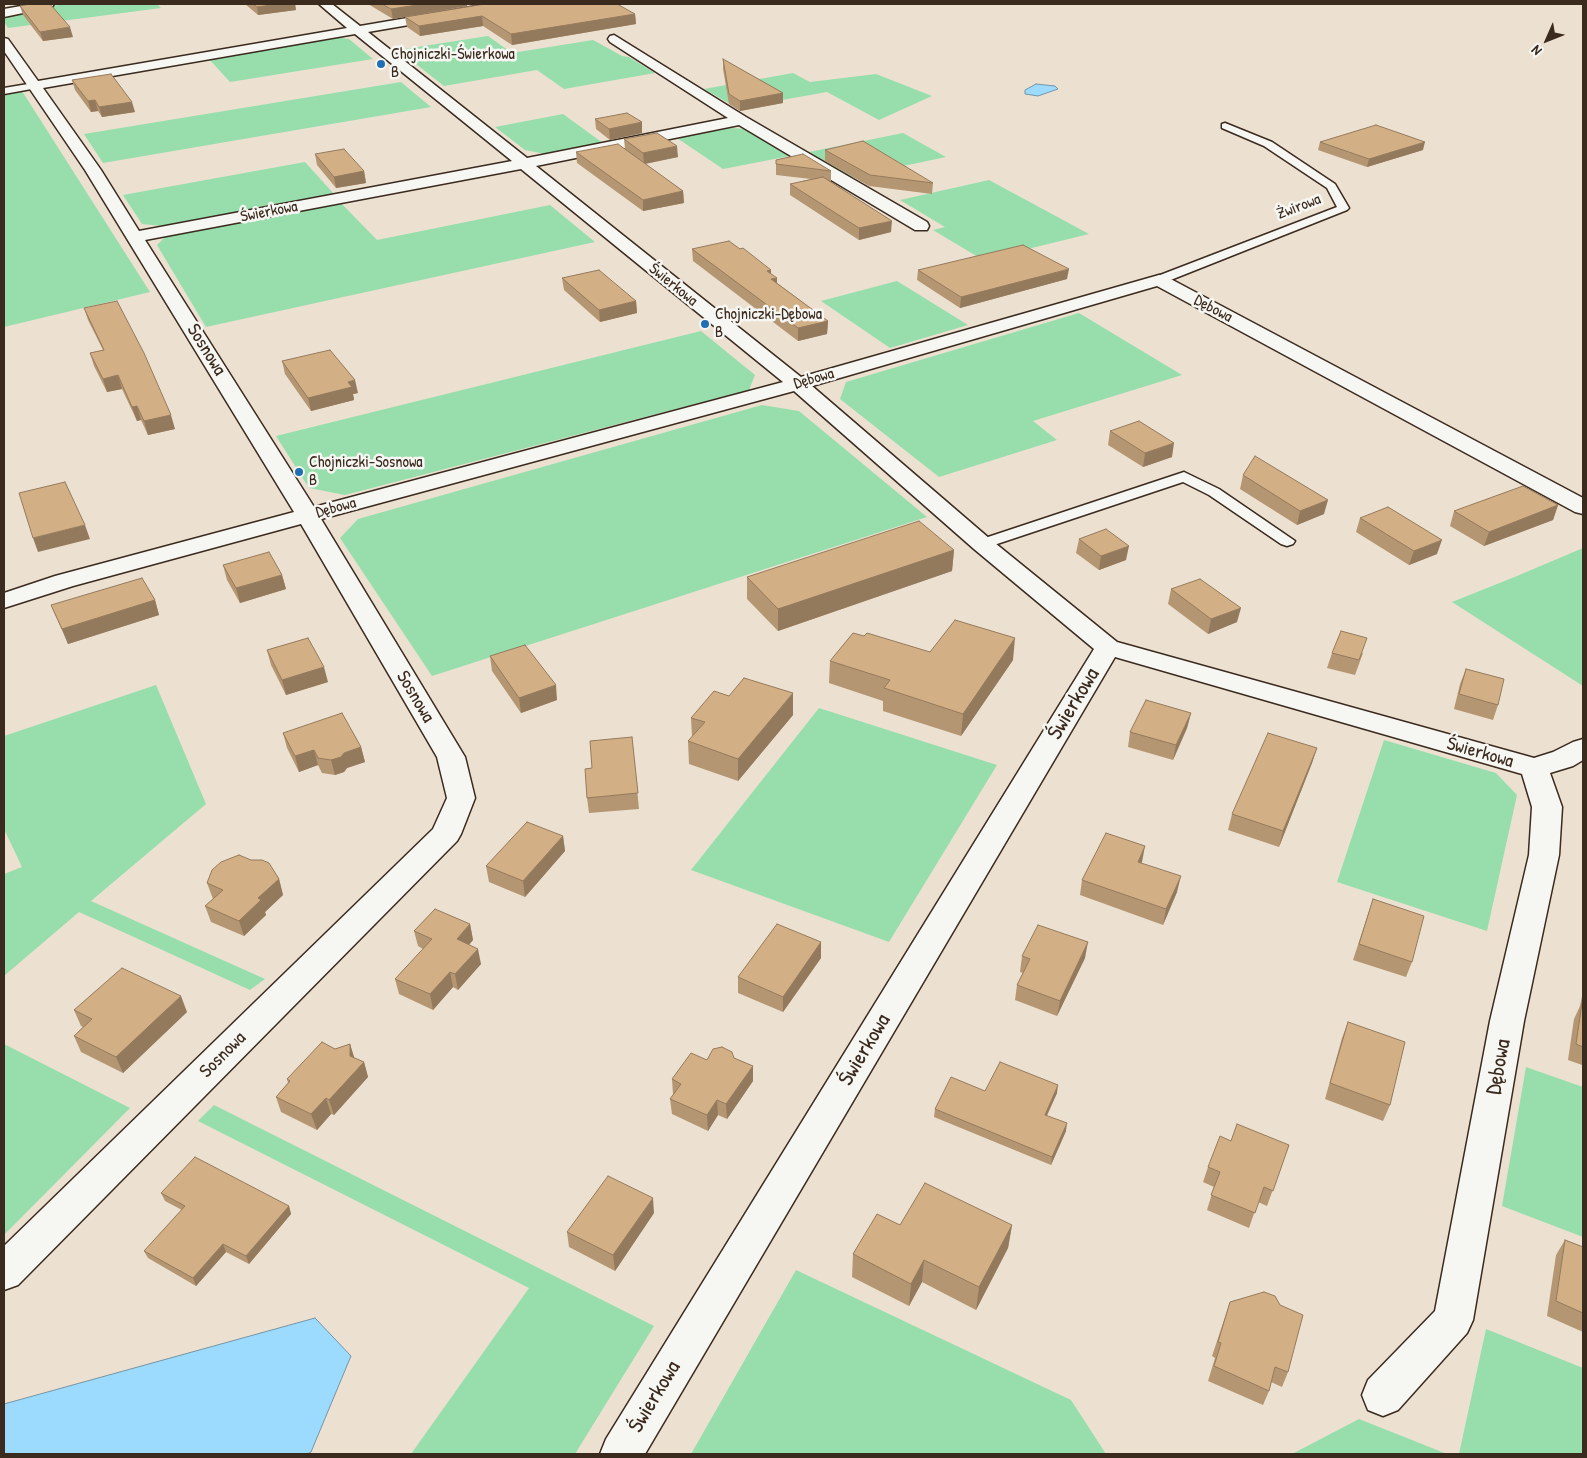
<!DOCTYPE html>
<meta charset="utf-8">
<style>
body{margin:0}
#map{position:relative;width:1587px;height:1458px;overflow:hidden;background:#ece1d1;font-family:"Patrick Hand",sans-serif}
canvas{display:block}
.frame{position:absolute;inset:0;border:5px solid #3b2a1e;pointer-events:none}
.north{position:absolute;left:1522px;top:15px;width:50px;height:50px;-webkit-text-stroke:4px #f6f6f2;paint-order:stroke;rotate:226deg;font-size:14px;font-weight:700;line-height:20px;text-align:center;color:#3b2a1e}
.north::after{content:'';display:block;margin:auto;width:18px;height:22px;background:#3b2a1e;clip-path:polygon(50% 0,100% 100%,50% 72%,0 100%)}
</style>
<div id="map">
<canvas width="1587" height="1458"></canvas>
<div class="frame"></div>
<div class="north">N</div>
</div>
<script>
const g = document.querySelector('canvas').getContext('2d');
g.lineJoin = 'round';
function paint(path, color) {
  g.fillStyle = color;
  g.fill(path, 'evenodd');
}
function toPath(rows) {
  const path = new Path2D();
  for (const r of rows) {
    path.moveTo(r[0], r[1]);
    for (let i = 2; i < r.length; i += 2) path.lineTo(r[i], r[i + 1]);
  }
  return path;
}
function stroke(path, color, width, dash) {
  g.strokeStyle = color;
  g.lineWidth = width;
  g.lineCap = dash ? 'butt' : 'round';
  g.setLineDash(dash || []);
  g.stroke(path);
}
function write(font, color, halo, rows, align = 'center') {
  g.font = font + ' "Patrick Hand",sans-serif';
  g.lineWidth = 5;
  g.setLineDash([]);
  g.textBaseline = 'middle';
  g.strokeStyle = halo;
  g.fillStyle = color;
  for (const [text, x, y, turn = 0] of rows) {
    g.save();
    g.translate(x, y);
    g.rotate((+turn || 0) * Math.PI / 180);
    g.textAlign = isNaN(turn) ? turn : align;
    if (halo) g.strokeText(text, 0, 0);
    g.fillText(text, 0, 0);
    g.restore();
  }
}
paint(toPath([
 [63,4,157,4,161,8,8,28,4,22,4,19,15,14],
 [488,36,512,53,593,40,622,56,629,57,655,73,564,89,537,70,444,86,398,50],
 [335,37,349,39,373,59,230,82,209,59],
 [793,73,810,82,876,74,932,96,879,120,827,92,737,108,704,89],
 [401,82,431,107,103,163,84,134],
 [22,91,150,292,4,327,4,95],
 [563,114,603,143,545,154,525,150,495,127],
 [731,128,748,129,790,156,723,169,677,138],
 [903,133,946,157,851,177,809,152],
 [305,162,334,194,162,226,142,224,123,195],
 [989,180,1089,234,983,260,933,230,945,227,900,200],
 [341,203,377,240,550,205,595,242,206,327,157,245,165,237],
 [897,281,968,325,890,348,821,301],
 [1079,313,1182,375,1033,421,1057,440,939,477,840,399,846,382],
 [701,331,755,375,749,390,345,495,309,488,276,436],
 [762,405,799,411,927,517,432,676,340,538,358,519],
 [1583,548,1583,686,1452,602,1517,576],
 [156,685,206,804,91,901,265,979,250,990,79,912,4,976,4,874,22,867,4,829,4,736],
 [819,708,997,765,889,942,691,870],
 [1384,740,1496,773,1517,795,1487,931,1337,882],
 [4,1044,130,1108,4,1235],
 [1526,1067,1583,1087,1583,1237,1502,1206],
 [214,1105,654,1326,575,1454,411,1454,529,1288,198,1121],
 [796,1270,1071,1400,1106,1454,691,1454],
 [1486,1329,1583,1368,1583,1454,1459,1454],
 [1359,1419,1447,1454,1292,1454]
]), '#97deac');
const water = toPath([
 [1036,84,1055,86,1058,89,1038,96,1025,94,1025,90,1036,84],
 [315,1318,351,1356,311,1452,307,1454,4,1454,4,1404,315,1318]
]);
paint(water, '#9cdafe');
stroke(water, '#7594a4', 1);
const lane = toPath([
 [34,83,37,84,37,88,4,94,4,88,34,83],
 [1225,123,1272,142,1335,184,1349,208,1347,210,1163,283,1155,283,1153,280,1155,277,1337,207,1327,188,1264,146,1222,128,1222,124,1225,123],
 [1184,472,1219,489,1295,541,1293,544,1287,546,1281,544,1209,495,1183,482,982,549,976,547,974,544,976,541,1184,472]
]);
const street = toPath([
 [32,4,54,4,52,7,4,17,4,9,32,4],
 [319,4,332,4,360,26,489,4,514,4,508,8,368,32,527,158,728,118,610,42,608,39,610,36,614,35,746,117,927,222,929,226,927,230,915,230,739,125,536,166,801,377,1159,275,1165,276,1583,498,1583,514,1575,512,1157,286,812,386,990,539,1117,642,1534,758,1553,752,1573,742,1583,739,1583,760,1573,766,1550,773,1562,807,1559,855,1524,1021,1473,1320,1467,1333,1398,1410,1383,1416,1368,1410,1362,1395,1368,1380,1435,1311,1490,1021,1529,855,1532,807,1522,774,1115,657,645,1454,600,1454,606,1439,1094,649,974,549,794,391,321,519,465,757,475,798,461,834,457,841,18,1285,4,1290,4,1246,433,829,447,798,437,757,301,524,73,586,4,608,4,593,55,576,294,512,85,170,4,51,4,38,8,39,38,81,347,28,319,4],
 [355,34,512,161,139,231,101,170,43,88,355,34],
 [521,169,783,382,314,507,145,240,521,169]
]);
stroke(lane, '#3b2a1e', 3);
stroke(street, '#3b2a1e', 3);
paint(lane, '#f6f6f2');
paint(street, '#f6f6f2');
paint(toPath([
 [245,4,295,4,296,10,258,15],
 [368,4,467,4,467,6,393,19],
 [20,6,73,37,43,41,23,15],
 [635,14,636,24,512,45,483,26,420,36,407,27,405,17],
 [723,59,783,93,783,103,740,111,729,104,723,69],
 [72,80,135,112,102,117,98,111,91,112,75,90],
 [595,119,642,133,610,140,596,129],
 [624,139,678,157,645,164,683,191,684,203,643,211,577,163,576,152,625,149],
 [1320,142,1423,150,1367,167,1318,150],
 [825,150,933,183,932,194,869,186,825,161],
 [315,154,364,171,366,183,336,188,317,165],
 [776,160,831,171,831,182,891,232,859,240,790,195,790,184,811,179,776,175],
 [692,249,740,249,771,270,771,274,777,283,828,321,827,334,798,341,693,261],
 [918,270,1067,279,960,308,917,280],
 [562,278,636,301,637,313,600,322,564,290],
 [84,308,175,429,148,435,141,420,137,421,122,389,107,392,94,366,90,353,103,350,88,320],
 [282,361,358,393,353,394,354,400,311,411,285,374],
 [1110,431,1172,457,1143,467,1108,445],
 [1243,475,1324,514,1297,525,1240,489],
 [1558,505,1553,520,1484,546,1450,526,1454,511],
 [1360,518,1437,554,1409,565,1356,532],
 [1079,539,1126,560,1099,570,1076,553],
 [954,550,952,571,778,631,747,599,747,577],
 [223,565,282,575,286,589,240,603,227,580],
 [1171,589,1237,622,1208,634,1168,604],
 [155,600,159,615,68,644,51,605],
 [864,636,930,652,1013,660,961,736,883,711,883,701,829,683,830,661],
 [267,650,328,682,286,695,271,665],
 [1332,653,1363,653,1355,675,1327,668],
 [490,656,557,700,521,713,492,671],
 [1466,669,1498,705,1493,720,1454,709,1460,684],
 [1191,713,1187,728,1173,760,1128,747,1130,732],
 [793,715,738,781,689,764,688,741,692,737,691,718],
 [283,733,361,747,365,762,347,768,344,772,335,775,322,773,318,765,299,772,287,748],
 [632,737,639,809,589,813,587,798,592,768],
 [1317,748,1312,763,1279,847,1228,830,1232,814],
 [563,836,565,851,525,897,489,882,486,866],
 [1142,862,1141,863,1177,892,1163,925,1080,895,1082,880],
 [279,879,283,895,265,912,266,915,244,936,211,922,205,906,213,899,207,883],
 [1373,899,1412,962,1406,977,1353,960],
 [470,924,473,940,469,945,481,964,458,990,453,987,433,1010,399,994,395,979,423,949,418,946,414,931],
 [821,942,821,958,783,1012,738,993,738,977],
 [1022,956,1085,958,1057,1016,1015,1000,1017,985,1023,973,1020,972],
 [1583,991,1583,1069,1582,1068,1582,1065,1568,1060,1574,1019,1580,1006],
 [74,1010,187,1012,123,1073,81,1052,74,1036,83,1027,81,1026],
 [1348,1022,1390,1105,1383,1121,1325,1099,1342,1038],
 [350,1044,354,1058,364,1062,368,1077,334,1115,331,1114,317,1130,281,1112,276,1097,288,1083,287,1079,335,1049],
 [734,1058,753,1066,753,1081,727,1119,718,1115,708,1131,672,1114,670,1099,673,1095,672,1079,707,1060],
 [985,1091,1057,1093,1047,1116,1066,1131,1051,1165,934,1117,935,1109],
 [1231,1141,1289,1145,1267,1206,1258,1202,1249,1228,1207,1210,1214,1187,1203,1182,1208,1167],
 [161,1193,289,1206,291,1214,249,1264,226,1252,196,1286,148,1258,144,1251,182,1210,165,1201],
 [654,1213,615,1271,569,1247,567,1232],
 [1012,1225,1008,1248,976,1310,922,1282,909,1306,852,1277,853,1254],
 [1565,1240,1583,1247,1583,1332,1547,1316,1556,1255],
 [1230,1302,1288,1372,1282,1387,1271,1382,1269,1391,1263,1405,1208,1381,1215,1358,1212,1356]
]), '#b59672');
paint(toPath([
 [279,4,295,4,296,10,258,15,257,7],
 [424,4,467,4,467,6,393,19,391,9],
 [635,14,636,24,512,45,511,34],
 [482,16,483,26,420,36,419,26],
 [70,27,73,37,43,41,40,32],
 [783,93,783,103,740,111,740,101],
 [95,100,98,111,91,112,88,101],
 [132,102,135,112,102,117,99,107],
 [642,122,642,133,610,140,609,129],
 [1425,142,1423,150,1367,167,1369,159],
 [677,146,678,157,644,164,643,153],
 [364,171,366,183,336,188,334,177],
 [683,191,684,203,643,211,643,200],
 [892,221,891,232,859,240,859,228],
 [1069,269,1067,279,960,308,961,297],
 [771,270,771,279,777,278,777,290,767,271],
 [636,301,637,313,600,322,599,310],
 [828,321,827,334,798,341,798,328],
 [118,375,122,389,107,392,103,379],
 [355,380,358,393,353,394,354,400,311,411,308,398,348,382],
 [137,406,141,420,137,421,132,407],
 [171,415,175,429,148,435,144,421],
 [1174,443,1172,457,1143,467,1145,453],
 [1328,500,1324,514,1297,525,1300,511],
 [1558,505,1553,520,1484,546,1489,532],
 [85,525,90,539,38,552,33,538],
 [1442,540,1437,554,1409,565,1414,551],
 [1129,546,1126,560,1099,570,1101,556],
 [954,550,952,571,778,631,778,609],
 [282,575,286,589,240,603,236,588],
 [155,600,159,615,68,644,62,629],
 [1241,608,1237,622,1208,634,1211,619],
 [1015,638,1013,660,961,736,963,714],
 [324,667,328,682,286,695,282,680],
 [556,685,557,700,521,713,519,698],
 [793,693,793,715,738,781,738,759],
 [1191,713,1187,728,1173,760,1176,745],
 [361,747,365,762,347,768,344,772,335,775,331,760,344,753],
 [1317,748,1312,763,1279,847,1283,831],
 [314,750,318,765,299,772,295,756],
 [563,836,565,851,525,897,523,881],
 [1145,846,1142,862,1134,877,1138,862],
 [1181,876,1177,892,1163,925,1166,909],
 [279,879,283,895,265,912,266,915,244,936,239,921,258,898],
 [470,924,473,940,460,955,457,939],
 [821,942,821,958,783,1012,783,997],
 [1088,942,1085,958,1057,1016,1060,1001],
 [478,949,481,964,458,990,455,974],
 [450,972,453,987,433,1010,430,994],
 [181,996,187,1012,123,1073,116,1057],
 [350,1044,355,1060,350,1056],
 [364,1062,368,1077,334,1115,329,1100],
 [753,1066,753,1081,727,1119,726,1104],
 [1058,1085,1057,1093,1043,1123,1045,1115],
 [326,1098,331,1114,317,1130,311,1114],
 [717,1100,718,1115,708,1131,707,1115],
 [1067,1123,1066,1131,1051,1165,1052,1157],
 [653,1198,654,1213,615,1271,613,1255],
 [289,1206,291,1214,249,1264,246,1256],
 [1012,1225,1008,1248,976,1310,979,1287],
 [223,1244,226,1252,196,1286,193,1278],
 [924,1260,922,1282,909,1306,911,1284]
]), '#947a5d');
const building = toPath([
 [30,4,50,4,70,27,40,32,20,6,30,4],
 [253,4,279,4,257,7,253,4],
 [382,4,424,4,391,9,382,4],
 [485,4,617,4,635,14,511,34,482,16,419,26,405,17,485,4],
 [723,59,783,93,740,101,729,94,723,59],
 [111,74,132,102,99,107,95,100,88,101,72,80,111,74],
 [627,113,642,122,609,129,595,119,627,113],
 [1376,125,1425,142,1369,159,1320,142,1376,125],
 [657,133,677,146,643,153,624,139,657,133],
 [863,141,933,183,870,175,825,150,863,141],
 [618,144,683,191,643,200,576,152,618,144],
 [344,149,364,171,334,177,315,154,344,149],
 [803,154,831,171,776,164,776,160,803,154],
 [823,177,892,221,859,228,790,184,823,177],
 [729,241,740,249,743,248,771,270,767,271,777,278,771,279,828,321,798,328,692,249,729,241],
 [1023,245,1069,269,961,297,918,270,1023,245],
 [599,270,636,301,599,310,562,278,599,270],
 [117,301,144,353,171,415,144,421,137,406,132,407,118,375,103,379,90,353,104,350,84,308,117,301],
 [330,350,355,380,348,382,352,387,308,398,282,361,330,350],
 [1139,421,1174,443,1145,453,1110,431,1139,421],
 [1255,456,1328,500,1300,511,1243,475,1255,456],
 [65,482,85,525,33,538,19,493,65,482],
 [1523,486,1558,505,1489,532,1454,511,1523,486],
 [1388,507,1442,540,1414,551,1360,518,1388,507],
 [919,521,954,550,778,609,747,577,919,521],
 [1106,529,1129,546,1101,556,1079,539,1106,529],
 [269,552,282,575,236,588,223,565,269,552],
 [142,578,155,600,62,629,51,605,142,578],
 [1200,579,1241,608,1211,619,1171,589,1200,579],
 [955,620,1015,638,963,714,884,688,890,680,830,661,853,633,864,636,867,633,930,652,955,620],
 [1341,631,1367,638,1359,660,1332,653,1341,631],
 [308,638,324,667,282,680,267,650,308,638],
 [525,645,556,685,519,698,490,656,525,645],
 [1466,669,1504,679,1498,705,1459,694,1466,669],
 [744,678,793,693,738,759,688,741,705,722,691,718,714,691,729,696,744,678],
 [1146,700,1191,713,1176,745,1130,732,1146,700],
 [342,713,361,747,344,753,341,757,331,760,318,758,314,750,295,756,283,733,342,713],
 [1268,733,1317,748,1283,831,1232,814,1268,733],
 [632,737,638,793,587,798,585,769,592,768,590,741,632,737],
 [527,822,563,836,523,881,486,866,527,822],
 [1106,833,1145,846,1138,862,1181,876,1166,909,1082,880,1106,833],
 [239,855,251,860,262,860,269,863,279,879,258,898,261,900,239,921,205,906,223,890,207,883,212,870,221,862,239,855],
 [1373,899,1424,916,1412,962,1359,944,1373,899],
 [435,909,470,924,457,939,478,949,455,974,450,972,430,994,395,979,432,939,414,931,435,909],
 [777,924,821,942,783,997,738,977,777,924],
 [1038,925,1088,942,1060,1001,1017,985,1030,959,1022,956,1038,925],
 [122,968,181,996,116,1057,74,1036,92,1019,74,1010,122,968],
 [1582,1003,1583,1003,1583,1047,1576,1044,1582,1003],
 [1348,1022,1405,1042,1390,1105,1330,1083,1348,1022],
 [322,1042,335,1049,350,1044,350,1056,364,1062,329,1100,326,1098,311,1114,276,1097,290,1081,287,1079,322,1042],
 [722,1047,732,1052,734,1058,753,1066,726,1104,717,1100,707,1115,670,1099,681,1084,672,1079,691,1053,707,1060,713,1049,722,1047],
 [1000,1062,1058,1085,1045,1115,1067,1123,1052,1157,935,1109,951,1077,985,1091,1000,1062],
 [1237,1124,1289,1145,1273,1191,1264,1187,1255,1213,1211,1195,1220,1172,1208,1167,1220,1136,1231,1141,1237,1124],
 [195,1157,289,1206,246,1256,223,1244,193,1278,144,1251,185,1206,161,1193,195,1157],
 [608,1176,653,1198,613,1255,567,1232,608,1176],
 [925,1183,1012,1225,979,1287,924,1260,911,1284,853,1254,877,1214,900,1225,925,1183],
 [1565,1240,1583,1247,1583,1313,1556,1301,1565,1240],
 [1264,1292,1275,1296,1280,1305,1303,1315,1288,1372,1275,1367,1269,1391,1214,1366,1221,1343,1218,1342,1230,1302,1264,1292]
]);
paint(building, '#d3af85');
stroke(building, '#947a5d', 1);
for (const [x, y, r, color] of [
 [381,64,5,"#1f6fb2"],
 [705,324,5,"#1f6fb2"],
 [299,472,5,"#1f6fb2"]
]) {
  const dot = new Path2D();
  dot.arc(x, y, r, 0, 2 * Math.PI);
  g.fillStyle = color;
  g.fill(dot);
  stroke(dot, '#f6f6f2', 2);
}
write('16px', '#3b2a1e', '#f6f6f2', [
 ["Chojniczki-Świerkowa",391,55],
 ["B",391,73],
 ["Chojniczki-Dębowa",715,315],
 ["B",715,333],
 ["Chojniczki-Sosnowa",309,463],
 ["B",309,481]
], 'left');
write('16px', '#3b2a1e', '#f6f6f2', [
 ["Żwirowa",1299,207,-21],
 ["Świerkowa",269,212,-11],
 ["Świerkowa",673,285,39],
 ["Dębowa",1213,309,28],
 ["Dębowa",814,379,-16],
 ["Dębowa",336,508,-15]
]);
write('19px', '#3b2a1e', '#f6f6f2', [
 ["Sosnowa",206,350,58],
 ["Sosnowa",415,697,59],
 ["Świerkowa",1480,753,16],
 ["Sosnowa",223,1055,-45]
]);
write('22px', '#3b2a1e', '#f6f6f2', [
 ["Świerkowa",1074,704,-59],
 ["Świerkowa",865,1050,-59],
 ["Dębowa",1499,1067,-80],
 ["Świerkowa",655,1397,-59]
]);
</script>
